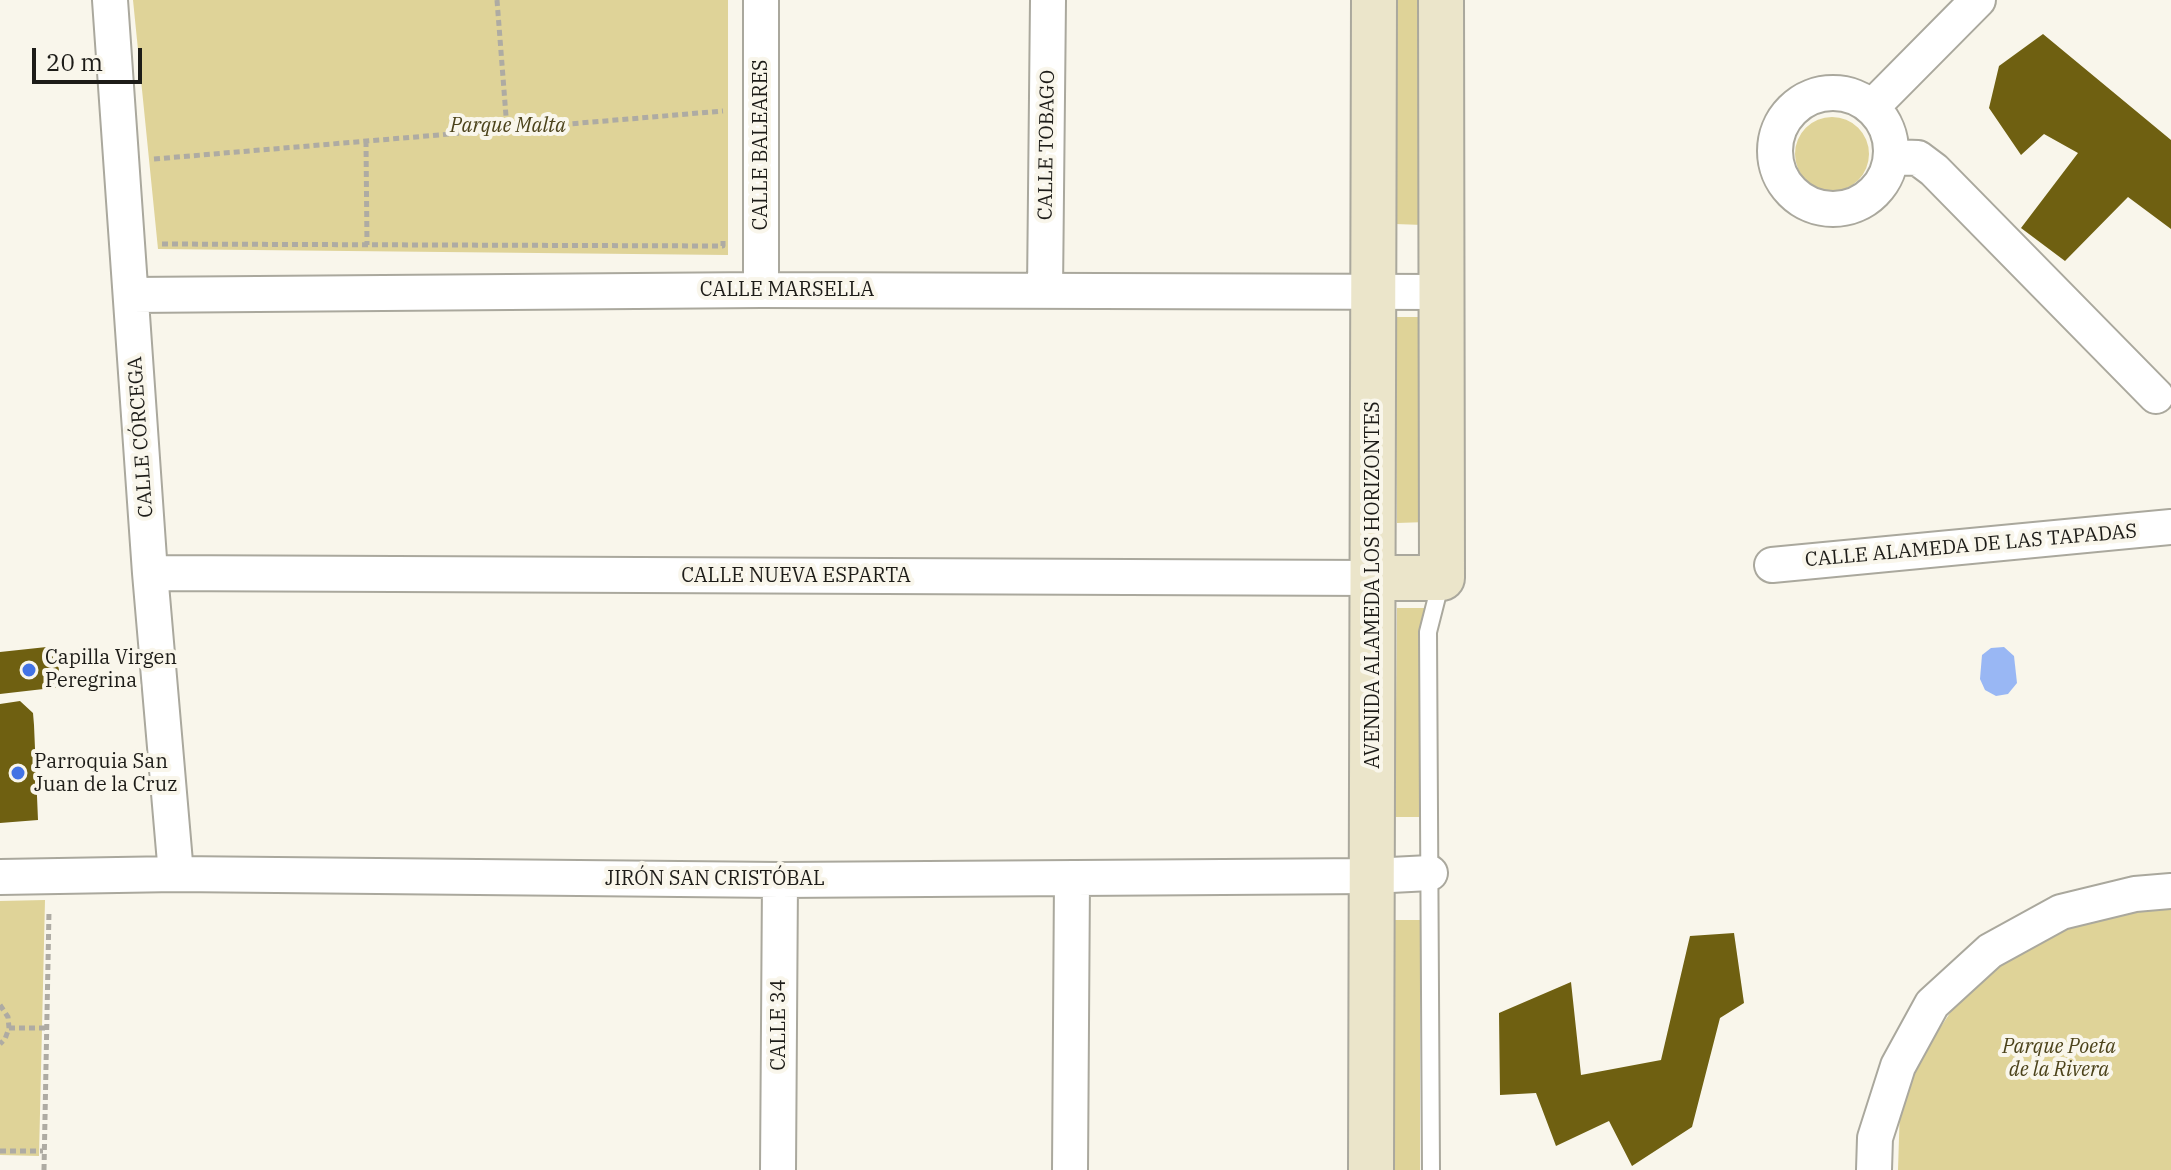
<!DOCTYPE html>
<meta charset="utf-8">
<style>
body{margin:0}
#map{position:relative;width:2171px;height:1170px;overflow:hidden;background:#f9f6eb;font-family:"IBM Plex Serif",serif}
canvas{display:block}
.scale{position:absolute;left:32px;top:48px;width:110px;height:36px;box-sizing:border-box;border:4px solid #1d1c18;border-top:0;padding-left:10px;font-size:24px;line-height:28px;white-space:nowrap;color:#1d1c18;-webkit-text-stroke:6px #f9f6eb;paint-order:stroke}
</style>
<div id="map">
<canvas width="2171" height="1170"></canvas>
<div class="scale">20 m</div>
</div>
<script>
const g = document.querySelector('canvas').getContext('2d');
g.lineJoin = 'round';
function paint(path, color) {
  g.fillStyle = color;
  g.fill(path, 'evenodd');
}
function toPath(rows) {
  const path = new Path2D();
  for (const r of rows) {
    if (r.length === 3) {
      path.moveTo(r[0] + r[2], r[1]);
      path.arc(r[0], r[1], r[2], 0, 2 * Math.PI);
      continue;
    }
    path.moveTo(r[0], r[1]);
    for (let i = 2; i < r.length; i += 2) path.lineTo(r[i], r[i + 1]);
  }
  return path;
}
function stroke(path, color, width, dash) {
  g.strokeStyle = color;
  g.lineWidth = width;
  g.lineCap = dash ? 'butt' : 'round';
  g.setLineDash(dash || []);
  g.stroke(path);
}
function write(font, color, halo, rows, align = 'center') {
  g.font = font + ' "IBM Plex Serif",serif';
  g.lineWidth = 8;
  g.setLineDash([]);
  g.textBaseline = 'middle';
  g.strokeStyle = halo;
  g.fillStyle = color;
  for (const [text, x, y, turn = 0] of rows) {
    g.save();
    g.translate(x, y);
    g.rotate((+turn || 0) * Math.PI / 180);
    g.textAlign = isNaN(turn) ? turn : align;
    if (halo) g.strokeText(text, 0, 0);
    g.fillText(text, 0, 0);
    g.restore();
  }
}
paint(toPath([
 [133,0,728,0,728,255,158,249],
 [1397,0,1425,0,1423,225,1395,224],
 [1832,154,37],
 [1395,317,1426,317,1427,522,1397,523],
 [1397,608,1425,608,1423,817,1395,817],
 [45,900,39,1156,0,1155,0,901],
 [2171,902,2171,1170,1898,1170,1900,1106,1926,1049,1960,998,2013,947,2082,919],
 [1393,920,1420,920,1420,1170,1393,1170]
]), '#dfd398');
paint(toPath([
 [2004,647,2014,656,2017,683,2008,694,1996,696,1985,690,1980,679,1982,655,1991,648]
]), '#99b7f4');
paint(toPath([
 [2043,34,2171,140,2171,229,2128,197,2065,261,2021,228,2078,153,2044,134,2021,155,1989,108,1999,66],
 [56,646,61,687,0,694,0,652],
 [20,701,33,713,34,725,38,820,0,823,0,704],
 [1734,933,1744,1003,1720,1018,1692,1127,1632,1166,1609,1121,1556,1146,1536,1093,1500,1095,1499,1013,1571,982,1581,1075,1661,1060,1690,936]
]), '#6f6011');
const lane = toPath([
 [1431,1170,1428,632,1441,581]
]);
const street = toPath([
 [110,0,150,573,176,874],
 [1833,151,58],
 [1872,107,1978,0],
 [1891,157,1918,158,1934,170,2156,396],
 [761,290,761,0],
 [1045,290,1048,0],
 [132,295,761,290,1442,292],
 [1772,565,2171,527],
 [150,573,1374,578],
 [0,877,176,874,780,880,1371,876,1430,873],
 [778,1170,780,880],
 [1070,1170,1072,878],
 [1874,1170,1875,1138,1898,1066,1932,1004,1990,951,2061,912,2135,894,2171,891]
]);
const secondary = toPath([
 [1374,578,1442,578,1441,0],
 [1371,1170,1374,0]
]);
stroke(lane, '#aaa89d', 20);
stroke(street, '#aaa89d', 38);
stroke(secondary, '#aaa89d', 48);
stroke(toPath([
 [497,0,507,129],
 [366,141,367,245],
 [154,159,723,111],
 [162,244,723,246,723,241],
 [0,1005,8,1017,9,1028,5,1039,0,1044],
 [9,1028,46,1028],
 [0,1151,43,1151],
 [44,1170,49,911]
]), '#aeaba3', 5, [6, 4]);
stroke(lane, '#fff', 16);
stroke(street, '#fff', 34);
stroke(secondary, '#ebe5ca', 44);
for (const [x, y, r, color] of [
 [29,670,8,"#4373e4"],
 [18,773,8,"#4373e4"]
]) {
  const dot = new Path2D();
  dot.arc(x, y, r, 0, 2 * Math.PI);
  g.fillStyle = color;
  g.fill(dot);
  stroke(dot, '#f9f6eb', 3);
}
write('italic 20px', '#4b421a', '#f9f6eb', [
 ["Parque Malta",508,126],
 ["Parque Poeta",2059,1047],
 ["de la Rivera",2059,1070]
]);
write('20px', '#1d1c18', '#f9f6eb', [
 ["CALLE BALEARES",761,145,-90],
 ["CALLE TOBAGO",1047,145,-89],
 ["CALLE MARSELLA",787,290],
 ["CALLE CÓRCEGA",141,437,-94],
 ["CALLE ALAMEDA DE LAS TAPADAS",1971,546,-5],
 ["CALLE NUEVA ESPARTA",796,576],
 ["AVENIDA ALAMEDA LOS HORIZONTES",1373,585,-90],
 ["JIRÓN SAN CRISTÓBAL",715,879],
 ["CALLE 34",779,1025,-90]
]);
write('20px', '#1d1c18', '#f9f6eb', [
 ["Capilla Virgen",45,658],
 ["Peregrina",45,681],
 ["Parroquia San",34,762],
 ["Juan de la Cruz",34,785]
], 'left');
</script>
